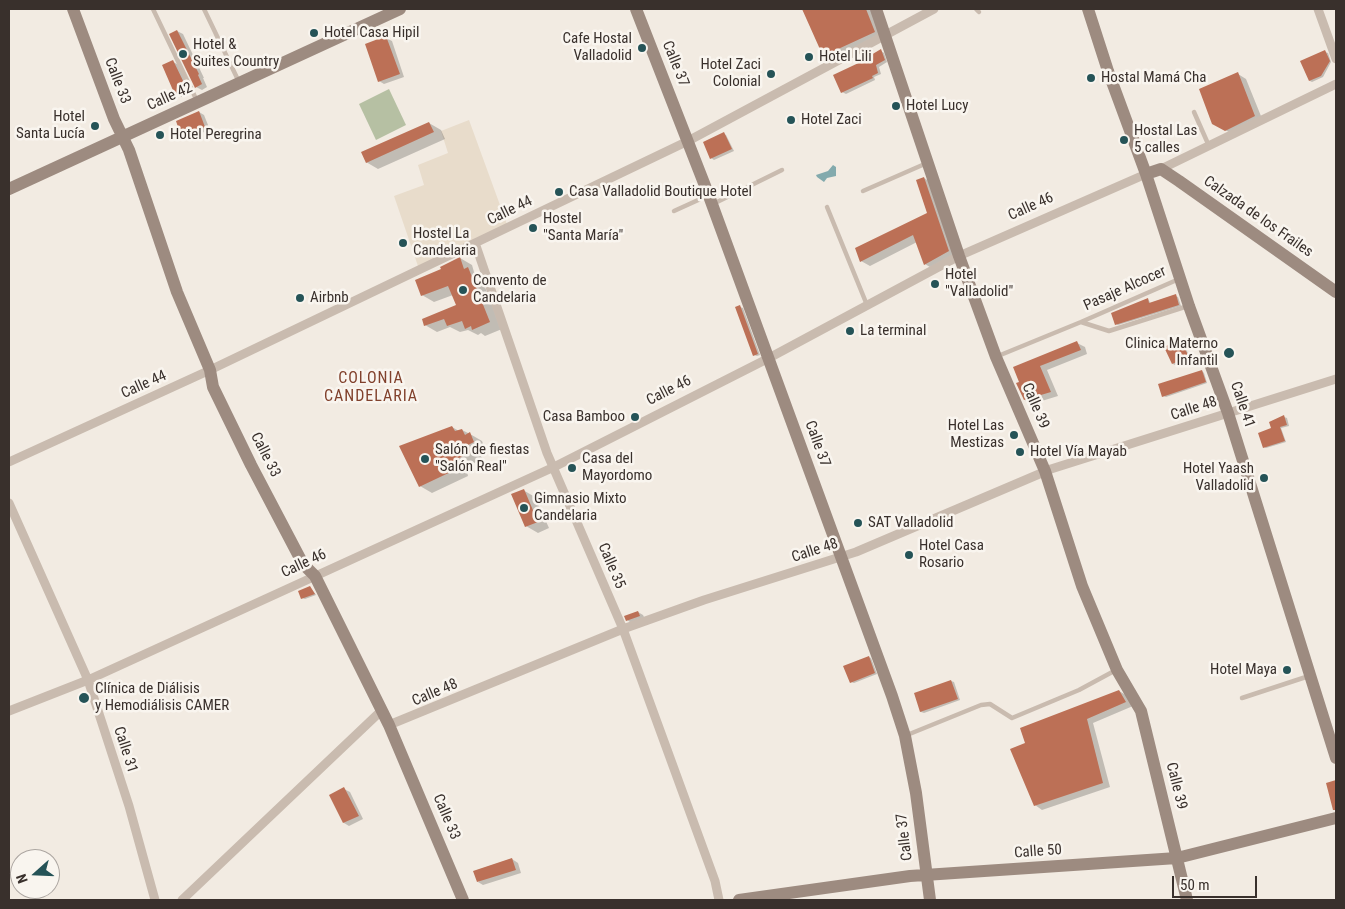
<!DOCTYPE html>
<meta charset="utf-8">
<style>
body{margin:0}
#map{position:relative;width:1345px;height:909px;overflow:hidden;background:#f2ebe2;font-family:"Roboto Condensed",sans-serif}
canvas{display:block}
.frame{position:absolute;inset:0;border:10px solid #39302c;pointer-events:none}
.north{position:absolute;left:10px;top:849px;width:50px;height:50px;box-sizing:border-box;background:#f9f5ef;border:1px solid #aca6a1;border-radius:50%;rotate:250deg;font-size:14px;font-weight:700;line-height:20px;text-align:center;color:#39302c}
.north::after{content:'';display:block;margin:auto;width:18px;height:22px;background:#255357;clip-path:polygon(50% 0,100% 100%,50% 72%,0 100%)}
.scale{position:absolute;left:1172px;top:876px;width:85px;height:22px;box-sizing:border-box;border:2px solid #39302c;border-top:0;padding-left:6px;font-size:15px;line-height:18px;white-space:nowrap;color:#39302c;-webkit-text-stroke:4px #f9f5ef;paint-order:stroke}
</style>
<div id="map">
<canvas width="1345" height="909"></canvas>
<div class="frame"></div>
<div class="north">N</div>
<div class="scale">50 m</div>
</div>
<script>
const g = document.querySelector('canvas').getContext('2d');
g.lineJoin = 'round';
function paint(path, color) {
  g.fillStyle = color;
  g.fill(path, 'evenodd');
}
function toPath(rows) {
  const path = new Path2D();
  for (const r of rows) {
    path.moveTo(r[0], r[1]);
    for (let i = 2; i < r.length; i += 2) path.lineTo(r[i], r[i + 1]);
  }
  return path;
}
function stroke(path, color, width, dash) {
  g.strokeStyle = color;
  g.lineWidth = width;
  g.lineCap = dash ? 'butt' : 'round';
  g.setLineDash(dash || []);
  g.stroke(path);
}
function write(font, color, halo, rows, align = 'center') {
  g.font = font + ' "Roboto Condensed",sans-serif';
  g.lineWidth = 5;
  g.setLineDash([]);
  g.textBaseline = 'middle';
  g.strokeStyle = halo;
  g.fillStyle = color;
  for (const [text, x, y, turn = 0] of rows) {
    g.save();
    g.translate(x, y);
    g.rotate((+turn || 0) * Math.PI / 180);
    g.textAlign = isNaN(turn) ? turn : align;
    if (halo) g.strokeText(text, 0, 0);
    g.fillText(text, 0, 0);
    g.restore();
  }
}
paint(toPath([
 [389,89,406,125,376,140,359,104]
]), '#b6c0a3');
paint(toPath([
 [469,120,508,227,419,269,394,196,424,185,418,165,448,153,441,131]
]), '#e8dccb');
paint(toPath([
 [833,165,836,167,836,176,827,178,824,182,817,177,816,175,828,171]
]), '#83aaad');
paint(toPath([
 [803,9,874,9,886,39,836,62,824,55],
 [177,31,183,34,204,78,203,78,207,87,202,90,196,87],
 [386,38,392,41,404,77,384,84,379,81],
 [881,51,884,53,887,62,879,67,881,74,874,77,875,80,846,94,842,92,868,60],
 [1325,52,1328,53,1331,62,1323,77,1312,82,1310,81,1302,62],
 [173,62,179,65,192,93,182,97,176,94],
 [1238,74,1246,79,1263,121,1234,135,1213,123],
 [199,112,204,115,210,130,187,138,182,135],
 [429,123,441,130,445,139,378,169,366,162],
 [724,134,726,135,734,151,714,160,711,158,704,143],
 [924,178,932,183,957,256,933,269,925,264,917,242,870,266,861,261,929,214],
 [460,258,472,265,474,272,480,275,502,329,485,336,481,333,478,335,468,330,460,332,450,327,437,332,425,325,458,305,453,295,434,302,422,295,442,270],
 [1175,296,1178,297,1181,306,1118,325,1116,324,1148,299,1151,304],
 [740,307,743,308,760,355,757,356,754,355],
 [1180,341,1183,342,1190,358,1175,365,1173,364],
 [1077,343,1085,347,1087,354,1047,370,1058,396,1032,404,1025,400,1021,383,1014,368],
 [1202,371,1204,373,1207,383,1166,397,1163,396],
 [1284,417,1287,418,1289,426,1281,428,1286,442,1266,448,1264,447,1272,429],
 [452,427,459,431,462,430,470,434,482,441,485,449,480,452,482,459,466,467,468,476,432,493,420,486],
 [523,490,535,497,549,528,538,533,526,526],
 [310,587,316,595,305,599,302,598],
 [638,612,643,615,645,619,633,624,627,620],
 [868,657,871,658,877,674,854,683,851,682],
 [951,681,954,682,960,700,924,713,921,712,915,694],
 [1119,691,1126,695,1133,706,1093,723,1110,787,1042,810,1035,805,1026,743],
 [344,789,350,792,363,819,349,826,344,823],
 [512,859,518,863,521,873,483,885,478,882]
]), '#0003');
paint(toPath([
 [802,9,866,9,875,32,823,56],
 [177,30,199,74,198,75,202,84,195,88,169,34],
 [386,36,400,74,378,82,365,44],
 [881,49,885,60,876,65,878,73,872,76,873,78,841,93,833,75,867,59,866,58],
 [1325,50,1330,61,1321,76,1309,81,1300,61],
 [173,60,187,89,175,95,162,65],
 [1238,72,1255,116,1225,131,1212,124,1199,89],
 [199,111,205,127,181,136,176,121],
 [429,122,434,132,366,163,361,152],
 [724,132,732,149,710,159,703,142],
 [924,177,949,251,924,265,913,235,860,262,855,248,927,213,916,180],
 [460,257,464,269,468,267,490,322,472,330,471,326,465,329,462,321,447,326,444,319,424,326,422,319,456,305,448,286,421,296,415,280,441,269,440,267],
 [1176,294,1179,305,1115,325,1111,313,1148,298,1149,303],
 [740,305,758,354,753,356,735,307],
 [1180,339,1189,357,1172,364,1164,347],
 [1077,341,1081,350,1040,366,1051,392,1024,400,1016,383,1019,382,1013,367],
 [1202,370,1206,382,1162,397,1158,384],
 [1284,415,1287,425,1280,427,1285,441,1263,448,1258,433,1271,428,1269,422],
 [452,426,455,431,462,429,465,435,470,432,474,442,468,445,471,452,455,460,457,469,419,487,399,446],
 [524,489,538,522,525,527,511,494],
 [310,586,315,594,301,599,298,591],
 [638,611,640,616,626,621,624,616],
 [869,656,875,673,850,683,843,666],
 [951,680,958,699,920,712,914,693],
 [1119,690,1126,702,1087,719,1103,783,1034,806,1010,749,1025,743,1020,728],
 [1336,780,1336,810,1333,810,1326,783],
 [344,787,359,816,343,823,329,795],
 [512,858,516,870,477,882,473,871]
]), '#bc7056');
stroke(toPath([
 [153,9,197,101],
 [204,9,239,82],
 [976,9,979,12],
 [1194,112,1209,146],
 [863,191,927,163],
 [713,204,782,170],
 [827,207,867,305],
 [674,211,707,196],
 [1081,322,1109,331,1188,306],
 [998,356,1081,322,1179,279],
 [1242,698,1309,676],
 [907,735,981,705,990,704,1012,718,1079,690,1116,670]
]), '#c9bbaf', 4.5);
stroke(toPath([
 [1318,9,1336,59],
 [1161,169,1336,84],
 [475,243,547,453,623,629,715,881,719,900],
 [9,462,210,370,688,141,934,9],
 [9,503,88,680,129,806,155,900],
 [9,711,88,680,554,467,769,358,959,256,1146,174],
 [389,725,623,629,704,600,856,552,1051,469,1336,379],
 [182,900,381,711]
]), '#c9bbaf', 9);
stroke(toPath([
 [73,9,114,119,129,150,177,292,210,370,213,387,251,465,303,564,315,576,389,725,463,900],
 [636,9,709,196,892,696,905,736,916,793,930,900],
 [876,9,959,256,996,357,1045,471,1082,586,1117,670,1141,711,1187,900],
 [1088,9,1108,71,1146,174,1189,306,1228,413,1336,758],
 [1146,174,1161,169,1179,181,1336,292],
 [9,189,400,9],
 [739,900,910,876,1177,858,1336,818]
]), '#9d8b80', 12);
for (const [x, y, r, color] of [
 [314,33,5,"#255357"],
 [642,48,5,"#255357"],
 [183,54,5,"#255357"],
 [809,57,5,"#255357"],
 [771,74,5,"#255357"],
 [1091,78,5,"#255357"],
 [896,106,5,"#255357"],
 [791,120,5,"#255357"],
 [95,126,5,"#255357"],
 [160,135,5,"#255357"],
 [1124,140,5,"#255357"],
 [559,192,5,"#255357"],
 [533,228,5,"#255357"],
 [403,243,5,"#255357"],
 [935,284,5,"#255357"],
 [463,290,5,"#255357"],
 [300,298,5,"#255357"],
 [850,331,5,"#255357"],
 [1229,353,6,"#255357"],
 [635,417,5,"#255357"],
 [1014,435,5,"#255357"],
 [1020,452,5,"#255357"],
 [425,459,5,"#255357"],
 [572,468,5,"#255357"],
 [1264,478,5,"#255357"],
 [524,508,5,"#255357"],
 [858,523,5,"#255357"],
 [909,555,5,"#255357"],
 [1287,670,5,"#255357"],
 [84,698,6,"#255357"]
]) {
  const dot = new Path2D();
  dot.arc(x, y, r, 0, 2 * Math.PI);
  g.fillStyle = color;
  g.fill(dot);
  stroke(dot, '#f9f5ef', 2);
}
write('15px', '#39302c', '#f9f5ef', [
 ["Hotel Casa Hipil",324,33],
 ["Cafe Hostal",632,39,"right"],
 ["Valladolid",632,56,"right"],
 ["Hotel &",193,45],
 ["Suites Country",193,62],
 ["Hotel Lili",819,57],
 ["Hotel Zaci",761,65,"right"],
 ["Colonial",761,82,"right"],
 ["Hostal Mamá Cha",1101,78],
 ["Hotel Lucy",906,106],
 ["Hotel",85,117,"right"],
 ["Santa Lucía",85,134,"right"],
 ["Hotel Zaci",801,120],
 ["Hostal Las",1134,131],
 ["5 calles",1134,148],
 ["Hotel Peregrina",170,135],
 ["Casa Valladolid Boutique Hotel",569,192],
 ["Hostel",543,219],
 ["\"Santa María\"",543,236],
 ["Hostel La",413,234],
 ["Candelaria",413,251],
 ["Hotel",945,275],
 ["\"Valladolid\"",945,292],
 ["Convento de",473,281],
 ["Candelaria",473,298],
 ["Airbnb",310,298],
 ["La terminal",860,331],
 ["Clinica Materno",1218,344,"right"],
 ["Infantil",1218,361,"right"],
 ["Casa Bamboo",625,417,"right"],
 ["Hotel Las",1004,426,"right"],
 ["Mestizas",1004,443,"right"],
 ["Salón de fiestas",435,450],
 ["\"Salón Real\"",435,467],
 ["Hotel Vía Mayab",1030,452],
 ["Casa del",582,459],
 ["Mayordomo",582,476],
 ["Hotel Yaash",1254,469,"right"],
 ["Valladolid",1254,486,"right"],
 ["Gimnasio Mixto",534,499],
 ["Candelaria",534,516],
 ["SAT Valladolid",868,523],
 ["Hotel Casa",919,546],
 ["Rosario",919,563],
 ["Hotel Maya",1277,670,"right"],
 ["Clínica de Diálisis",95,689],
 ["y Hemodiálisis CAMER",95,706]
], 'left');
write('15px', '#39302c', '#f9f5ef', [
 ["Calle 37",675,64,68],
 ["Calle 33",117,81,69],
 ["Calle 42",170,97,-24],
 ["Calle 46",1031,207,-24],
 ["Calle 44",510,211,-26],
 ["Calzada de los Frailes",1258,217,35],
 ["Pasaje Alcocer",1125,289,-24],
 ["Calle 44",144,385,-24],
 ["Calle 46",669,391,-27],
 ["Calle 41",1242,405,71],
 ["Calle 39",1035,406,67],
 ["Calle 48",1194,409,-18],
 ["Calle 37",817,444,70],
 ["Calle 33",265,455,63],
 ["Calle 48",815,551,-18],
 ["Calle 46",304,564,-25],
 ["Calle 35",611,566,67],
 ["Calle 48",435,693,-23],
 ["Calle 31",125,750,72],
 ["Calle 39",1176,786,76],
 ["Calle 33",446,817,67],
 ["Calle 37",905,837,-97],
 ["Calle 50",1038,852,-4]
]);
g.letterSpacing = '1px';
write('16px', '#81412c', '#f9f5ef', [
 ["COLONIA",371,379],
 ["CANDELARIA",371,397]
]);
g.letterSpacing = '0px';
</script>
